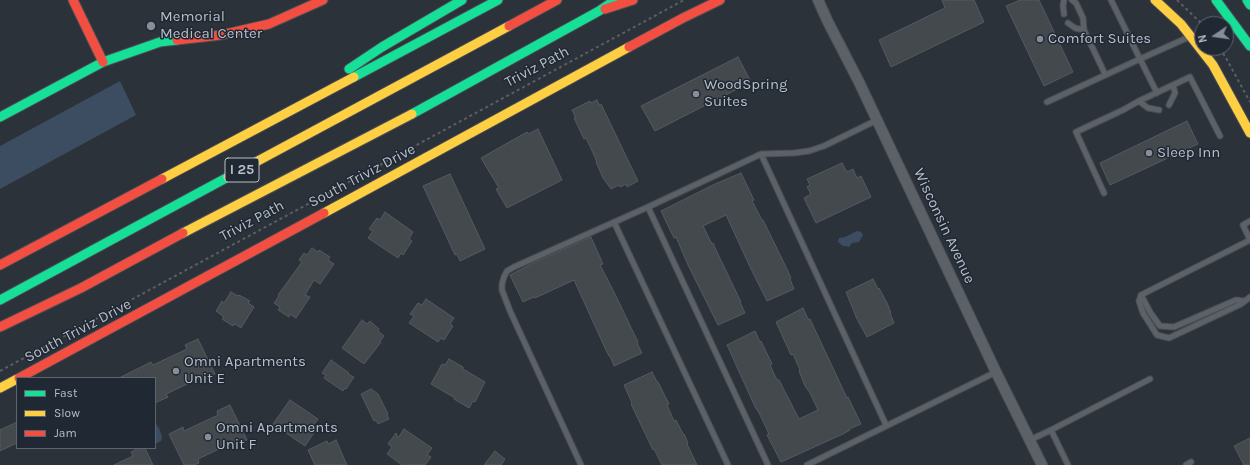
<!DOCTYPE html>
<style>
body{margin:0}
#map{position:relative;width:1250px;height:465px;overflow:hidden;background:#2c3239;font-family:Karla,sans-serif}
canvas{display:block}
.legend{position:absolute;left:16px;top:377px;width:140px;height:72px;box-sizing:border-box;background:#202833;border:1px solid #5c646f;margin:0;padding:5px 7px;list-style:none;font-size:12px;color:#b7bfc9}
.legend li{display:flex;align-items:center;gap:8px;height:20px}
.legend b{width:20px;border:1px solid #5c646f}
.north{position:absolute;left:1194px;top:16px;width:40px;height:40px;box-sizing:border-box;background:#202833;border:1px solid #5c646f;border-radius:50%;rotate:257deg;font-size:11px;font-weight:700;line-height:16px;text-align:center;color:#b7bfc9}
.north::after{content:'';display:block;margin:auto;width:14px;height:18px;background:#868e97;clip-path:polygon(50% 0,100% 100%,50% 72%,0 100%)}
</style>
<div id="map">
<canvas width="1250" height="465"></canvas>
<ul class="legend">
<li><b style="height:5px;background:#16e098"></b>Fast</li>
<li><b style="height:5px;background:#ffcf43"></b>Slow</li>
<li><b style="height:5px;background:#f24e42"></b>Jam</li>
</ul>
<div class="north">N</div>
</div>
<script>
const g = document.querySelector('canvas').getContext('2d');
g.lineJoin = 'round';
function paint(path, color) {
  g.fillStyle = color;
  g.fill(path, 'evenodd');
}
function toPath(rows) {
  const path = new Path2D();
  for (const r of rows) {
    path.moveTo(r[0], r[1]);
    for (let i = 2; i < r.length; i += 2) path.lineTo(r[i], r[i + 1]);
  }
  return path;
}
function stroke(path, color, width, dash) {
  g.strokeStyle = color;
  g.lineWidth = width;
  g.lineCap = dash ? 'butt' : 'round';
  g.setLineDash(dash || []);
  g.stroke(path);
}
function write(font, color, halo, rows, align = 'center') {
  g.font = font + ' Karla,sans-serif';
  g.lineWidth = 3;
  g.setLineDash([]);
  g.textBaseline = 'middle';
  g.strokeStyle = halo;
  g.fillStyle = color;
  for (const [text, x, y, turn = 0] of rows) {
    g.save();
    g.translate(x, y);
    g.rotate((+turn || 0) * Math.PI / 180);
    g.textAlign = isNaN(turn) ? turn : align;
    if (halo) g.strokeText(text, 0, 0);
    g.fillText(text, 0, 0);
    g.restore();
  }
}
paint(toPath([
 [120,81,136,115,0,189,0,146],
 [857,231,861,232,863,235,859,242,852,243,849,247,846,246,843,246,838,242,839,238,845,237],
 [155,423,159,428,162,437,161,441,155,444]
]), '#3c4d61');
const building = toPath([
 [942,0,974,0,984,22,891,67,879,40,945,8,942,0],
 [1020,0,1039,0,1073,72,1044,86,1006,6,1020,0],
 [738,57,751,82,655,131,641,106,738,57],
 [597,100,599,105,601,104,638,181,627,187,626,184,620,187,619,185,611,189,603,178,596,162,597,162,594,155,586,138,584,139,574,118,576,118,572,110,590,101,591,103,597,100],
 [1187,121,1198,144,1110,185,1100,163,1187,121],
 [538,129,562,180,507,208,496,189,499,188,481,158,527,132,528,134,538,129],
 [842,163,847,172,853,169,857,178,861,176,871,197,816,223,804,198,811,194,807,187,810,185,807,179,842,163],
 [741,173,754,200,752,201,762,220,763,220,787,269,791,278,790,279,794,289,767,301,751,269,726,215,703,226,712,244,713,243,717,252,741,302,740,302,745,313,718,325,688,265,676,237,674,238,661,211,715,184,741,173],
 [450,174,485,249,460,261,457,254,455,255,423,186,450,174],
 [385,212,413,232,409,239,412,241,403,255,401,253,398,258,368,238,373,231,369,229,377,218,380,220,385,212],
 [591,237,603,264,600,265,614,292,638,342,637,343,642,353,614,366,610,356,609,356,605,348,574,280,535,298,534,297,523,302,510,275,535,262,591,237],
 [312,248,318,252,319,250,330,257,328,260,334,264,320,284,314,280,305,295,310,297,296,318,290,314,289,317,278,310,280,307,274,303,279,296,278,295,302,262,299,260,304,253,307,255,312,248],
 [873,279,878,289,879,288,887,303,891,313,890,313,894,323,867,337,857,319,846,292,873,279],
 [231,292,238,296,239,295,250,301,248,303,254,307,241,328,235,324,233,326,222,319,224,317,216,311,222,301,224,303,231,292],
 [426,299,454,318,450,324,453,326,444,340,441,338,438,342,409,323,414,316,410,314,418,303,422,305,426,299],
 [803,308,808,319,810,319,847,398,848,397,861,424,849,429,850,430,843,434,781,462,767,435,769,434,761,417,757,409,756,409,727,345,755,331,760,342,761,341,772,364,770,365,777,380,779,380,799,419,801,418,818,410,810,393,805,386,799,371,800,370,793,354,791,355,776,322,803,308],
 [362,320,367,324,370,321,379,329,378,331,384,336,380,341,381,342,364,364,342,348,362,320],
 [198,339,215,374,202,381,200,378,166,394,168,397,155,403,155,378,119,378,151,362,153,365,187,349,185,345,198,339],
 [449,359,463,367,463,369,485,382,475,402,473,401,469,408,454,399,455,398,431,384,442,364,445,365,449,359],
 [331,360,349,373,348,374,354,377,346,389,345,388,343,391,324,378,326,375,322,373,331,360],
 [652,372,657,382,658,382,669,404,667,405,674,421,676,420,683,434,684,434,688,443,687,444,697,465,662,465,654,449,653,450,631,404,632,403,624,385,652,372],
 [371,389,378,394,388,414,387,415,389,419,378,424,376,420,374,421,361,394,371,389],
 [290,400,318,419,313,426,317,428,305,446,273,424,290,400],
 [230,405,247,440,233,446,232,443,198,459,199,463,194,465,184,465,169,434,183,427,184,431,218,415,217,411,230,405],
 [17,422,17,443,0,451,0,430,17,422],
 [404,429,432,448,427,455,431,457,425,465,402,465,387,454,392,447,388,444,396,433,398,438,404,429],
 [1250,438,1250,465,1244,465,1234,446,1250,438],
 [336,440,347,465,315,465,308,450,327,441,328,444,336,440],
 [139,448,145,448,153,465,114,465,133,456,131,452,139,448],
 [495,451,505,459,501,465,484,465,495,451]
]);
paint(building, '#44494e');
stroke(building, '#545a61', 1);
const lane = toPath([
 [1064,0,1063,6,1064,14],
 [1072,0,1076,3,1083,18,1084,30,1105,74],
 [1068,23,1075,28,1084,30],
 [1157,93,1140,59,1189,37],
 [1139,101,1148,108,1159,110],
 [1047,102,1140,59,1111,0],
 [1169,105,1175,93,1173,85],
 [761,154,886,425],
 [1104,193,1076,132,1123,110,1139,101,1190,77,1220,136],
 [1250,221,1243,225,1250,240],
 [614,222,728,465],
 [1250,240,1141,295,1139,301,1143,313,1157,335,1169,338,1241,304,1250,297],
 [1141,295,1150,312,1160,326,1174,327,1236,300,1244,301],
 [1030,440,1051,430],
 [581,465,510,311,502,290,502,284,504,277,507,271,514,267,648,207],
 [768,465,648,207,761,154,794,153,809,151,824,146,877,120],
 [807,465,996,372],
 [1068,465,1051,430,1150,379],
 [1186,465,1191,462]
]);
const street = toPath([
 [818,0,828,22,859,82,996,372,1042,465]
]);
const fast = toPath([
 [1216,0,1250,46],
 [1247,0,1250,5],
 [349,69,382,47,462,0],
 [354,77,498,0],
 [412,114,599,11,615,0],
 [0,117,103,62,160,42,177,40],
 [0,300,228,177]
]);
const slow = toPath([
 [1155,0,1181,24,1213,65,1250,133],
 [228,177,509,26],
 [162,179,354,77],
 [324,213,629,47],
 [183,233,412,114],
 [0,388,17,379]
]);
const jam = toPath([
 [73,0,103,62],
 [605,9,633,0],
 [509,26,557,0],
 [177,40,221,35,269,24,323,0],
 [629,47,683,18,720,0],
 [0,265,162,179],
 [0,327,81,288,183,233],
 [19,378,324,213]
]);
stroke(lane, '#4a4e54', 7);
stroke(street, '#4a4e54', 12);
stroke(fast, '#4a4e54', 11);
stroke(slow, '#4a4e54', 11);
stroke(jam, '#4a4e54', 11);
stroke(toPath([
 [1177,0,1202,24],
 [1220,48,1226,58,1250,102],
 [0,371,684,0]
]), '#5a5f64', 2, [3, 3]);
stroke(lane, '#5c6067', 5);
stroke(street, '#5c6067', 10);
stroke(fast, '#16e098', 9);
stroke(slow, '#ffcf43', 9);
stroke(jam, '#f24e42', 9);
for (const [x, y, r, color] of [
 [151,26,5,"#868e97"],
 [1040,39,4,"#868e97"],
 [696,94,4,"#868e97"],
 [1149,153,4,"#868e97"],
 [176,371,4,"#868e97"],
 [208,437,4,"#868e97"]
]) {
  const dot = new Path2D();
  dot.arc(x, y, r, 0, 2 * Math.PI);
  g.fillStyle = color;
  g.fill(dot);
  stroke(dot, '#202833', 1.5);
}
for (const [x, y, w] of [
 [242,170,34]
]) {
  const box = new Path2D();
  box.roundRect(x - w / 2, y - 12, w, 24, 3);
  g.fillStyle = '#202833';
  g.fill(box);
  stroke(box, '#b7bfc9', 1);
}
write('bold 14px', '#b7bfc9', null, [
 ["I 25",242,170]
]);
write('15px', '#b7bfc9', '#202833', [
 ["Memorial",160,17],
 ["Medical Center",160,34],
 ["Comfort Suites",1048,39],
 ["WoodSpring",704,85],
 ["Suites",704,102],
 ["Sleep Inn",1157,153],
 ["Omni Apartments",184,362],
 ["Unit E",184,379],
 ["Omni Apartments",216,428],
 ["Unit F",216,445]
], 'left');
write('15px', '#b7bfc9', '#202833', [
 ["Triviz Path",537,67,-28],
 ["South Triviz Drive",362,176,-28],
 ["Triviz Path",252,221,-28],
 ["Wisconsin Avenue",944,226,65],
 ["South Triviz Drive",78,331,-28]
]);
</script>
